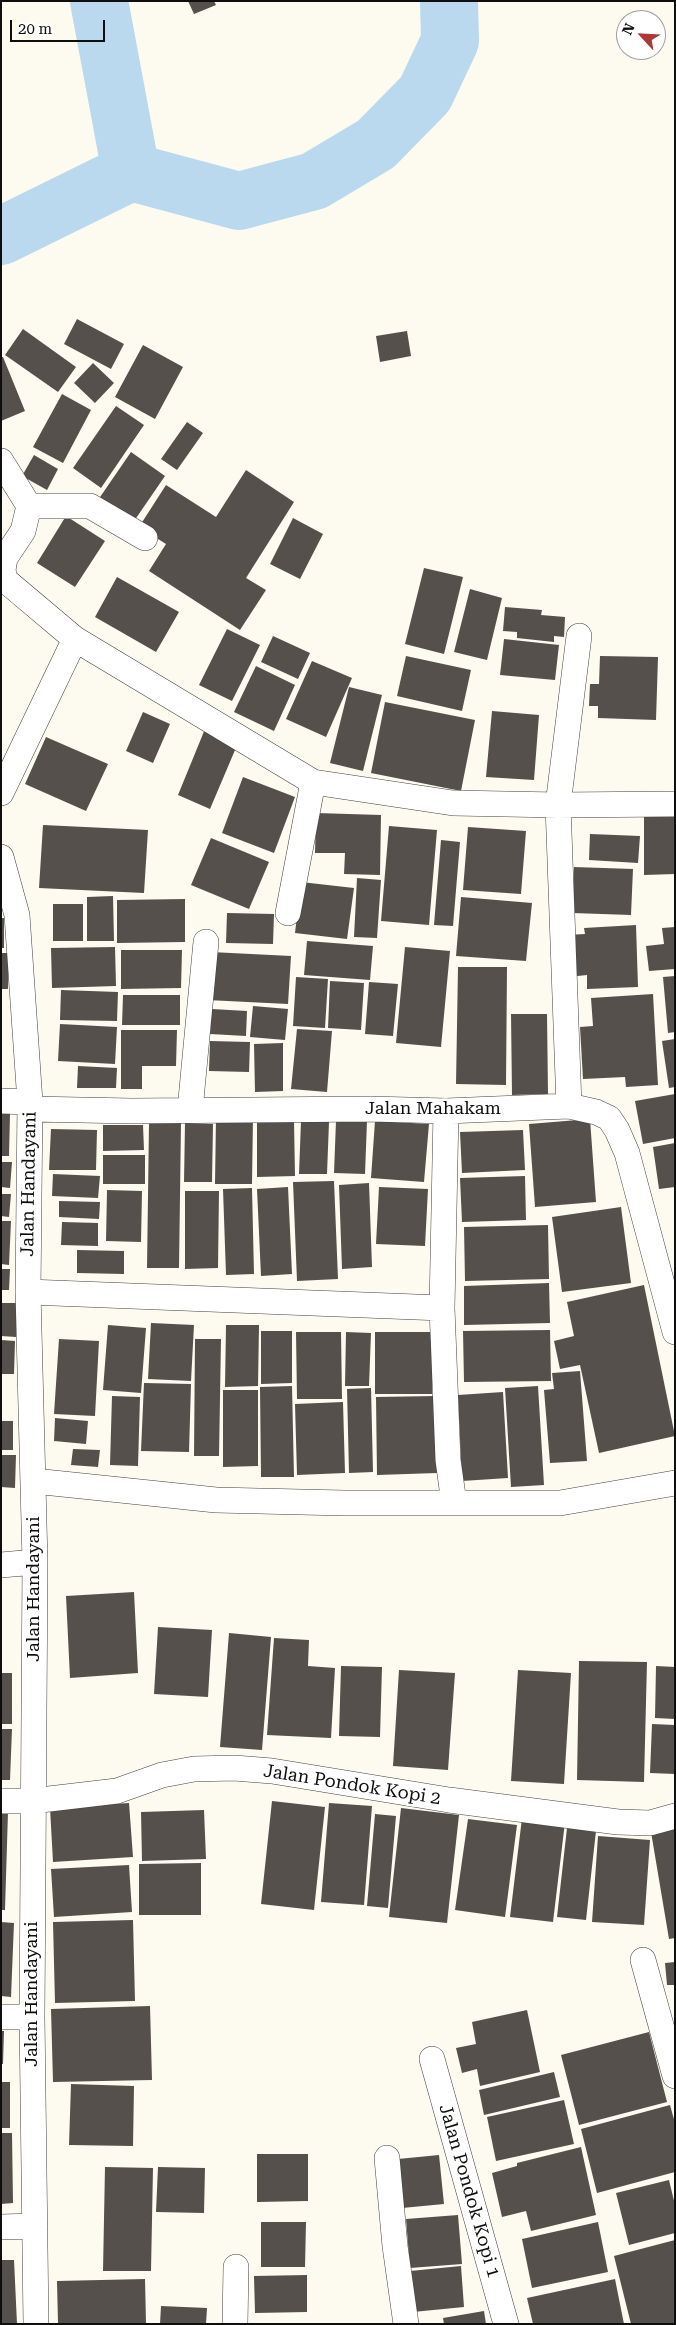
<!DOCTYPE html>
<style>
body{margin:0}
#map{position:relative;width:676px;height:2325px;overflow:hidden;background:#fdfbf0;font-family:"Roboto Serif",serif}
canvas{display:block}
.frame{position:absolute;inset:0;border:2px solid #0e0e0e;pointer-events:none}
.north{position:absolute;left:616px;top:10px;width:50px;height:50px;box-sizing:border-box;background:#fff;border:1px solid #9f9f9f;border-radius:50%;rotate:295deg;font-size:14px;font-weight:700;line-height:20px;text-align:center;color:#0e0e0e}
.north::after{content:'';display:block;margin:auto;width:18px;height:22px;background:#ac3837;clip-path:polygon(50% 0,100% 100%,50% 72%,0 100%)}
.scale{position:absolute;left:10px;top:20px;width:95px;height:22px;box-sizing:border-box;border:2px solid #0e0e0e;border-top:0;padding-left:6px;font-size:15px;line-height:18px;white-space:nowrap;color:#0e0e0e;-webkit-text-stroke:4px #fff;paint-order:stroke}
</style>
<div id="map">
<canvas width="676" height="2325"></canvas>
<div class="frame"></div>
<div class="north">N</div>
<div class="scale">20 m</div>
</div>
<script>
const g = document.querySelector('canvas').getContext('2d');
g.lineJoin = 'round';
function toPath(rows) {
  const path = new Path2D();
  for (const r of rows) {
    path.moveTo(r[0], r[1]);
    for (let i = 2; i < r.length; i += 2) path.lineTo(r[i], r[i + 1]);
  }
  return path;
}
function stroke(path, color, width, dash) {
  g.strokeStyle = color;
  g.lineWidth = width;
  g.lineCap = dash ? 'butt' : 'round';
  g.setLineDash(dash || []);
  g.stroke(path);
}
function paint(path, color) {
  g.fillStyle = color;
  g.fill(path, 'evenodd');
}
function write(font, color, halo, rows, align = 'center') {
  g.font = font + ' "Roboto Serif",serif';
  g.lineWidth = 5;
  g.setLineDash([]);
  g.textBaseline = 'middle';
  g.strokeStyle = halo;
  g.fillStyle = color;
  for (const [text, x, y, turn = 0] of rows) {
    g.save();
    g.translate(x, y);
    g.rotate((+turn || 0) * Math.PI / 180);
    g.textAlign = isNaN(turn) ? turn : align;
    if (halo) g.strokeText(text, 0, 0);
    g.fillText(text, 0, 0);
    g.restore();
  }
}
stroke(toPath([
 [99,1,131,172],
 [1,236,131,172,239,201,314,181,376,144,425,94,450,41,449,1]
]), '#bbd9ee', 58);
paint(toPath([
 [188,1,214,1,216,5,194,14],
 [77,319,124,344,111,369,64,344],
 [23,329,76,367,58,392,5,355],
 [407,331,411,356,380,362,376,336],
 [143,345,183,367,155,419,115,397],
 [1,357,3,357,25,411,1,421],
 [93,363,114,383,95,403,74,383],
 [62,394,91,410,63,463,33,447],
 [116,406,144,425,101,488,73,468],
 [187,422,203,433,177,470,161,459],
 [131,452,165,476,132,524,98,500],
 [34,455,58,469,47,490,22,476],
 [246,470,294,502,246,578,266,590,240,630,149,571,166,544,139,527,166,485,216,517],
 [66,516,105,541,75,587,37,563],
 [293,518,323,534,300,579,270,564],
 [424,568,463,577,444,654,405,644],
 [117,577,179,612,156,652,95,617],
 [470,589,502,598,487,660,454,652],
 [505,607,542,610,541,615,565,617,564,637,554,636,554,642,517,638,517,632,503,631],
 [227,629,260,645,232,701,199,685],
 [273,636,310,653,298,679,261,662],
 [504,639,559,645,555,680,500,675],
 [406,656,471,670,462,711,397,696],
 [600,656,658,657,656,720,598,718,598,706,589,706,590,684,599,684],
 [312,661,352,678,326,737,286,719],
 [256,666,295,685,274,731,234,712],
 [349,687,382,695,363,771,330,763],
 [385,702,475,720,461,791,371,773],
 [492,711,539,715,534,780,486,777],
 [143,712,170,724,153,763,126,751],
 [205,729,238,743,210,809,178,795],
 [46,737,108,764,86,811,25,784],
 [243,777,295,797,274,853,222,833],
 [316,813,381,815,380,875,344,874,345,853,315,853],
 [644,817,675,817,675,874,644,875],
 [43,825,148,830,144,893,39,888],
 [389,826,437,830,429,925,381,921],
 [468,827,526,831,521,894,463,890],
 [590,834,640,836,638,863,589,860],
 [211,838,269,862,249,909,191,885],
 [441,840,460,842,453,926,434,925],
 [574,867,633,869,631,915,572,913],
 [357,878,381,880,377,938,354,937],
 [301,882,354,888,347,939,295,933],
 [113,896,114,941,87,941,87,897],
 [461,897,532,903,526,961,456,956],
 [185,899,185,942,117,943,117,900],
 [53,904,83,904,83,941,53,941],
 [227,913,274,914,273,944,226,943],
 [1,918,4,918,4,948,1,948],
 [636,925,638,987,587,989,587,975,568,977,567,935,585,934,584,928],
 [675,927,675,969,649,971,646,946,664,944,662,928],
 [307,941,373,946,370,980,304,975],
 [115,947,116,986,52,988,51,948],
 [405,947,450,951,441,1047,396,1043],
 [121,950,182,950,181,988,121,989],
 [211,952,291,956,288,1004,207,1000],
 [1,953,9,953,8,989,1,989],
 [458,967,507,967,506,1085,456,1084],
 [675,976,675,1032,668,1033,663,977],
 [296,977,328,979,325,1028,293,1026],
 [330,981,364,983,361,1030,328,1028],
 [369,982,398,984,393,1036,365,1034],
 [61,990,118,992,117,1021,60,1020],
 [653,994,658,1085,626,1087,625,1077,583,1079,580,1027,593,1026,591,998],
 [123,995,180,995,180,1025,122,1025],
 [253,1006,288,1009,285,1040,250,1037],
 [212,1009,247,1011,246,1036,210,1034],
 [511,1014,547,1014,548,1094,512,1095],
 [60,1024,117,1027,115,1064,58,1061],
 [297,1029,332,1031,327,1092,291,1089],
 [121,1030,177,1030,176,1066,142,1066,142,1089,121,1089],
 [675,1039,675,1087,669,1088,662,1041],
 [210,1041,250,1042,249,1072,209,1071],
 [283,1043,283,1091,255,1092,254,1044],
 [78,1066,117,1068,116,1088,77,1088],
 [675,1094,675,1138,643,1144,635,1101],
 [1,1114,10,1114,9,1156,1,1156],
 [216,1117,253,1117,252,1184,215,1184],
 [590,1119,596,1202,535,1207,529,1124],
 [294,1121,295,1176,257,1177,257,1122],
 [301,1121,329,1122,327,1174,299,1174],
 [336,1121,367,1121,365,1174,334,1173],
 [375,1121,429,1124,424,1182,371,1178],
 [149,1123,181,1123,179,1268,147,1268],
 [185,1123,213,1124,212,1182,184,1182],
 [103,1125,143,1125,144,1150,103,1151],
 [51,1129,97,1130,96,1170,49,1170],
 [523,1130,525,1170,462,1173,460,1132],
 [675,1143,675,1187,659,1189,653,1147],
 [103,1155,145,1155,145,1184,103,1184],
 [1,1162,12,1162,10,1188,1,1187],
 [53,1174,100,1176,98,1198,52,1196],
 [525,1176,526,1220,462,1222,460,1178],
 [334,1181,338,1279,297,1281,293,1182],
 [369,1183,372,1267,342,1269,339,1185],
 [288,1187,292,1274,261,1276,257,1189],
 [379,1187,428,1189,425,1246,376,1244],
 [252,1188,254,1274,226,1275,223,1189],
 [107,1190,142,1191,141,1242,106,1241],
 [185,1191,219,1191,218,1268,185,1269],
 [1,1194,11,1194,9,1217,1,1216],
 [59,1201,100,1202,99,1219,59,1217],
 [621,1207,631,1283,562,1292,552,1217],
 [1,1221,11,1221,9,1265,1,1264],
 [62,1222,98,1223,98,1246,61,1245],
 [548,1225,549,1279,465,1281,464,1227],
 [77,1250,124,1251,124,1274,77,1273],
 [1,1269,10,1269,9,1290,1,1290],
 [549,1283,550,1323,464,1325,464,1286],
 [644,1285,675,1436,599,1453,580,1365,560,1369,554,1341,574,1336,567,1302],
 [1,1303,18,1303,16,1337,1,1336],
 [151,1323,194,1325,191,1381,148,1379],
 [108,1325,146,1328,141,1393,103,1390],
 [226,1325,259,1325,258,1386,225,1387],
 [550,1330,551,1381,464,1382,463,1331],
 [261,1331,292,1331,292,1383,261,1384],
 [296,1332,341,1332,342,1399,297,1399],
 [346,1332,371,1333,369,1386,345,1386],
 [375,1332,433,1332,432,1394,375,1394],
 [59,1339,99,1341,95,1416,54,1414],
 [195,1339,221,1339,219,1456,194,1456],
 [1,1340,15,1341,14,1374,1,1374],
 [580,1371,587,1461,550,1463,544,1390,554,1389,552,1373],
 [144,1383,191,1384,189,1452,141,1451],
 [292,1386,294,1477,261,1477,260,1387],
 [538,1386,544,1485,511,1487,505,1388],
 [371,1388,373,1472,349,1473,347,1389],
 [223,1390,258,1390,258,1466,223,1467],
 [503,1392,508,1478,462,1481,458,1395],
 [112,1396,140,1397,138,1466,110,1465],
 [436,1396,437,1473,377,1475,376,1397],
 [343,1402,345,1473,297,1475,295,1404],
 [55,1418,88,1421,86,1444,54,1441],
 [1,1421,13,1421,13,1450,1,1450],
 [73,1449,100,1450,98,1467,71,1465],
 [1,1455,16,1455,15,1488,1,1487],
 [134,1592,138,1673,70,1678,66,1596],
 [158,1627,212,1630,208,1697,154,1694],
 [229,1633,271,1637,262,1750,220,1747],
 [274,1638,309,1640,308,1666,335,1668,331,1738,267,1735],
 [579,1661,647,1662,644,1782,577,1780],
 [341,1666,382,1667,380,1737,339,1736],
 [656,1666,675,1667,675,1719,655,1718],
 [399,1670,455,1673,448,1770,393,1766],
 [518,1670,571,1673,564,1784,511,1781],
 [1,1673,12,1673,12,1724,1,1724],
 [652,1724,675,1725,675,1774,650,1773],
 [1,1729,12,1729,10,1780,1,1780],
 [272,1801,325,1807,314,1910,261,1904],
 [129,1803,133,1857,53,1862,50,1808],
 [329,1803,372,1806,364,1905,321,1902],
 [401,1808,459,1815,447,1923,389,1917],
 [204,1810,206,1859,142,1861,141,1812],
 [1,1812,8,1812,5,1910,1,1910],
 [375,1814,396,1816,388,1908,367,1906],
 [522,1818,565,1822,553,1922,510,1917],
 [468,1819,517,1825,505,1917,455,1910],
 [567,1828,596,1831,586,1920,557,1917],
 [675,1828,675,1938,669,1939,651,1832],
 [598,1836,650,1840,644,1925,592,1922],
 [201,1863,201,1915,139,1915,139,1864],
 [129,1865,132,1912,54,1917,51,1869],
 [133,1920,135,2001,55,2003,53,1922],
 [1,1922,14,1923,11,1997,1,1996],
 [675,1962,675,1985,667,1985,665,1963],
 [150,2006,152,2080,53,2082,51,2009],
 [527,2010,540,2072,480,2086,477,2069,462,2073,456,2048,476,2044,472,2022],
 [1,2031,4,2031,3,2064,1,2064],
 [649,2032,667,2102,579,2125,561,2055],
 [554,2072,560,2097,484,2115,479,2090],
 [1,2082,10,2082,10,2128,1,2128],
 [71,2084,134,2086,133,2146,69,2145],
 [564,2100,574,2144,496,2161,487,2117],
 [670,2105,675,2123,675,2172,597,2193,581,2129],
 [1,2133,12,2133,13,2203,1,2204],
 [581,2147,596,2215,531,2231,526,2211,502,2217,492,2173,517,2166,517,2163],
 [257,2154,308,2154,308,2201,257,2202],
 [439,2155,444,2204,402,2208,398,2159],
 [105,2167,153,2168,151,2271,103,2271],
 [158,2167,205,2168,204,2213,156,2212],
 [669,2180,675,2205,675,2233,629,2245,616,2193],
 [458,2215,462,2264,410,2268,406,2219],
 [261,2222,306,2222,305,2267,261,2267],
 [598,2222,608,2272,532,2288,522,2239],
 [675,2240,675,2324,631,2324,614,2256],
 [1,2260,14,2260,17,2324,1,2324],
 [461,2266,464,2307,413,2312,410,2271],
 [307,2275,307,2312,255,2313,254,2276],
 [145,2279,146,2324,58,2324,57,2281],
 [615,2279,624,2324,533,2324,527,2298],
 [161,2306,207,2308,206,2324,160,2324],
 [484,2311,486,2324,444,2324,443,2318]
]), '#55504b');
const minor = toPath([
 [1,461,29,506],
 [29,506,90,506,145,538],
 [75,639,313,782,453,803,558,805,675,804],
 [1,793,75,639,5,580,3,570,5,558,23,531,29,506],
 [1,857,17,915,30,1102,28,1292,35,1562,32,2017,36,2324],
 [288,913,313,782],
 [1,1101,30,1102],
 [569,1106,558,805,579,636],
 [30,1109,132,1111,371,1109,446,1111,569,1106,596,1112,609,1118,617,1130,627,1153,675,1332],
 [190,1110,206,942],
 [446,1111,442,1308,448,1460,454,1503],
 [28,1292,442,1308],
 [34,1481,216,1500,344,1503,560,1503,675,1483],
 [1,1565,35,1562],
 [1,1801,32,1801,117,1791,162,1775,194,1769,234,1768,272,1771,449,1800,618,1822,650,1823,675,1816],
 [643,1960,675,2076],
 [1,2017,32,2017],
 [432,2059,506,2324],
 [387,2158,395,2246,406,2324],
 [1,2227,35,2226],
 [235,2324,236,2267]
]);
stroke(minor, '#414141', 26);
stroke(minor, '#fff', 25);
write('18px', '#0e0e0e', '#fff', [
 ["Jalan Mahakam",433,1109],
 ["Jalan Handayani",29,1184,-89],
 ["Jalan Handayani",34,1589,-90],
 ["Jalan Pondok Kopi 2",352,1785,9],
 ["Jalan Handayani",32,1994,-90],
 ["Jalan Pondok Kopi 1",469,2191,74]
]);
</script>
